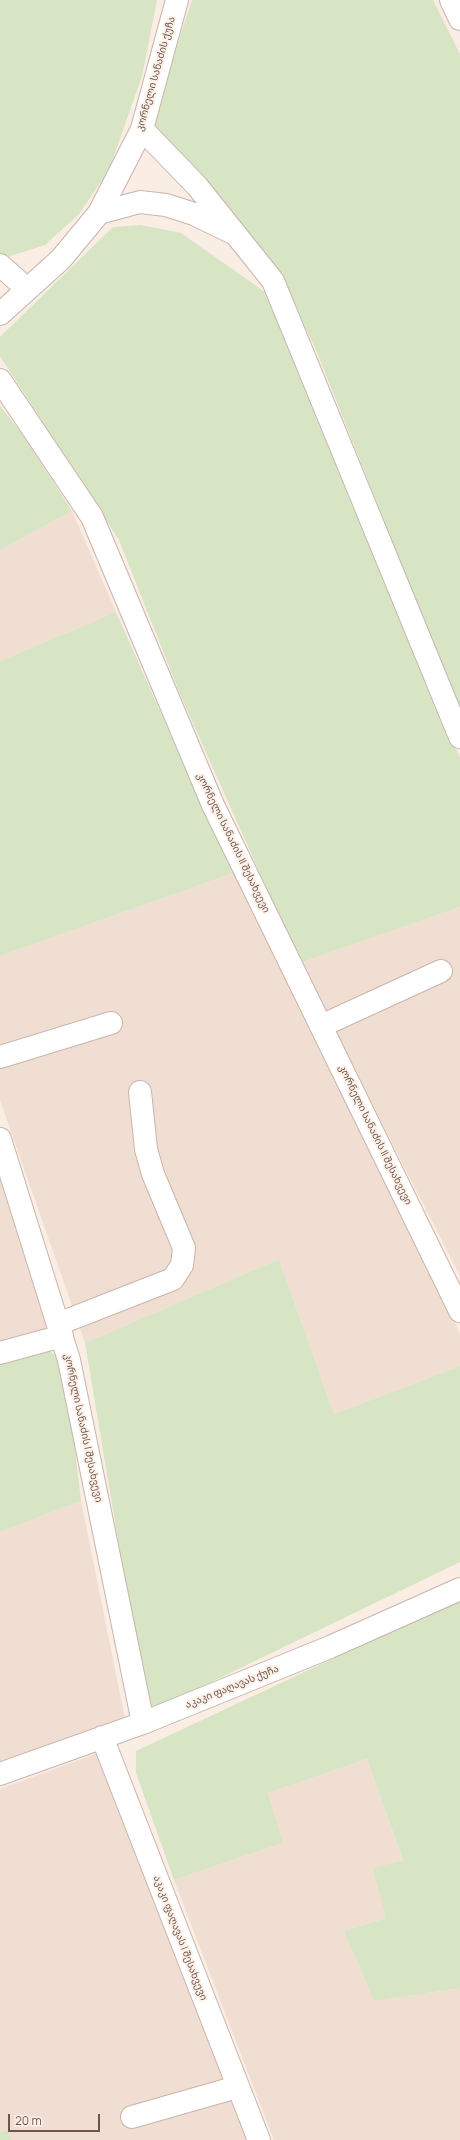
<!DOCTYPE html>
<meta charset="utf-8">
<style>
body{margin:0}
#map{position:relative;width:460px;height:2140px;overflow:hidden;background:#f9ede4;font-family:Manrope,sans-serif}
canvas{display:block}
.scale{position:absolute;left:8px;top:2114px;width:92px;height:18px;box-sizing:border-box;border:2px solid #6f534d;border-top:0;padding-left:5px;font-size:12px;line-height:14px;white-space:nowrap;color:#6f534d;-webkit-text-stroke:3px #fdf2ea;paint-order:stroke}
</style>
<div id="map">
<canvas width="460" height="2140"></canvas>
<div class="scale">20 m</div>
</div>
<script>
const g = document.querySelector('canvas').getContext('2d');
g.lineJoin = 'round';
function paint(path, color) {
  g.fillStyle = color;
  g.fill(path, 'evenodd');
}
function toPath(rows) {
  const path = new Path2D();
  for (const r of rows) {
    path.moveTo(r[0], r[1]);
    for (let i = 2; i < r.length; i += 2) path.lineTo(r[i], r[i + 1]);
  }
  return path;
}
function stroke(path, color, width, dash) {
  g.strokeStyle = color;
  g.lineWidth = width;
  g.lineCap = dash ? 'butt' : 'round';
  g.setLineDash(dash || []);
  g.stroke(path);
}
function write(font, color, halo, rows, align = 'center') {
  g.font = font + ' Manrope,"Noto Sans Georgian",sans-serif';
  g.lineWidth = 4;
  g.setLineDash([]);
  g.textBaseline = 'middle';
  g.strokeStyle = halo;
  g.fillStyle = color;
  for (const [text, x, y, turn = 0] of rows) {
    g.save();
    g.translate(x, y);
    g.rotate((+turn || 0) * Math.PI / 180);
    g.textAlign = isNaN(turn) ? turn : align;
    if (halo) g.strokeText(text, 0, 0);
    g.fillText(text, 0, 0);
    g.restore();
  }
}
paint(toPath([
 [72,511,116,612,0,661,0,550],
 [239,871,448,1303,460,1335,460,1366,334,1414,279,1259,85,1343,0,1100,0,956],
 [460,907,460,1276,300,963],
 [0,1168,51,1330,0,1346],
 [81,1501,125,1719,0,1763,0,1532],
 [101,1752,250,2140,12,2140,8,2130,0,2132,0,1789],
 [367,1759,403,1862,372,1868,386,1918,344,1931,374,2001,460,1988,460,2140,274,2140,174,1880,283,1843,268,1793]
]), '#f0ded3');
paint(toPath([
 [0,0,157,0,142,76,109,170,79,214,45,245,4,258,0,262],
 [192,0,433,0,460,54,460,711,316,350,282,280,242,229,152,122],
 [141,225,181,233,265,292,460,758,460,907,300,963,180,694,119,540,0,356,0,337,113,227],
 [0,406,23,435,72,511,0,550],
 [116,612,194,788,239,871,0,956,0,661],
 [279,1259,334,1414,460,1366,460,1562,147,1713,85,1343],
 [44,1346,65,1364,81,1501,0,1532,0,1361],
 [460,1599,460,1988,374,2001,344,1931,386,1918,372,1868,403,1861,367,1759,268,1793,283,1843,174,1880,136,1773,136,1751],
 [8,2130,12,2140,0,2140,0,2132]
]), '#d7e5c4');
const minor = toPath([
 [451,0,460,19],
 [142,129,197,186,273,281,460,737],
 [99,213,140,202,166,205,194,214,231,232],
 [0,265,27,289],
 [0,314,61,259,99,213,142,129,177,0],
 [0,380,92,517,213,805,460,1311],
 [321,1026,441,971],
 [0,1057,111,1023],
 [0,1139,69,1360,143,1723],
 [58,1324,173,1279,182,1265,184,1248,153,1174,146,1149,140,1092],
 [0,1353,62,1336],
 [102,1737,259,2140],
 [0,1774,143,1723,330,1647,460,1589],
 [132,2117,237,2087]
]);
stroke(minor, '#c9b4ac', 24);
stroke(minor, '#fff', 22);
write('10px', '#6f534d', '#fdf2ea', [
 ["კორნელი სანაძის ქუჩა",156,74,-74],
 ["კორნელი სანაძის II შესახვევი",233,843,64],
 ["კორნელი სანაძის II შესახვევი",375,1135,64],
 ["კორნელი სანაძის I შესახვევი",83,1428,78],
 ["აკაკი ფაღავას ქუჩა",232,1687,-22],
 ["აკაკი ფაღავას I შესახვევი",180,1938,69]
]);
</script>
